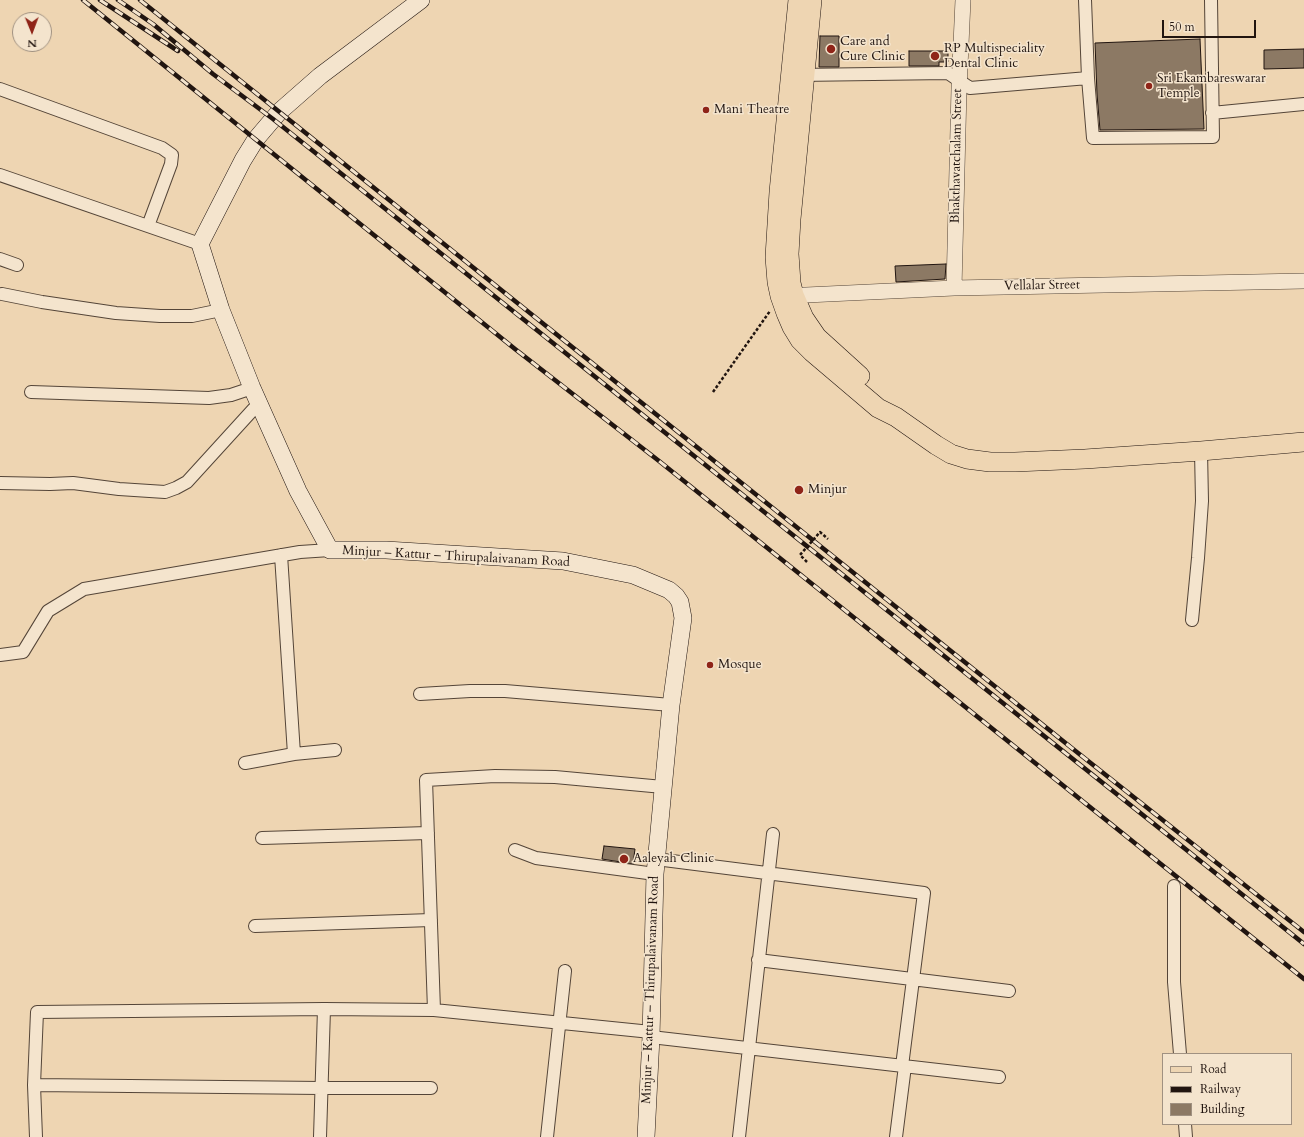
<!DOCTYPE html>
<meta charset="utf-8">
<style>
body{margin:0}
#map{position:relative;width:1304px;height:1137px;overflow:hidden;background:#eed5b2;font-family:Cardo,serif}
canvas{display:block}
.legend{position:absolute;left:1162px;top:1053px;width:130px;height:72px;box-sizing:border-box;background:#f4e4cd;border:1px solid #a09181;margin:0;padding:5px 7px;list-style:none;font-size:12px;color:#211510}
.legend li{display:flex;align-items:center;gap:8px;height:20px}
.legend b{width:20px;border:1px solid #a09181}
.north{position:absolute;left:12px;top:12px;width:40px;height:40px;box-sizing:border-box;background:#f4e4cd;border:1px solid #a09181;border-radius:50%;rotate:179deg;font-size:11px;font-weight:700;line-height:16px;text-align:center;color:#211510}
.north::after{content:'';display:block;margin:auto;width:14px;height:18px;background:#8f2418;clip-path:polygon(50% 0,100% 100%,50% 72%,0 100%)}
.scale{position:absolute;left:1162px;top:20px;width:94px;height:18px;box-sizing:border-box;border:2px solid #211510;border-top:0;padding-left:5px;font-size:12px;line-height:14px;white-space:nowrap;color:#211510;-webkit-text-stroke:3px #f4e4cd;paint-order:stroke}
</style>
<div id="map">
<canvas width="1304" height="1137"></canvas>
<ul class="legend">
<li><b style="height:5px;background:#eed5b2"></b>Road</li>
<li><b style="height:5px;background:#211510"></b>Railway</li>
<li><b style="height:11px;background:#8c7964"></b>Building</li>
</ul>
<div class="north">N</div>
<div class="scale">50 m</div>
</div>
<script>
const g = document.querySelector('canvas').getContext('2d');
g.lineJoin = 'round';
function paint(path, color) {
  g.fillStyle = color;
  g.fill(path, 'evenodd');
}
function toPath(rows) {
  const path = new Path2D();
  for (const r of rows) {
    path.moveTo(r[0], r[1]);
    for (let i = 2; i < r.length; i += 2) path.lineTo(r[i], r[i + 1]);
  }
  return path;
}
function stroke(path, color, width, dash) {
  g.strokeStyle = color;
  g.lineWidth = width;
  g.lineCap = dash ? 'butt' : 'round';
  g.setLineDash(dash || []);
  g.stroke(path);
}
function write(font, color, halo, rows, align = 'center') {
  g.font = font + ' Cardo,serif';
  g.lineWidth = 3;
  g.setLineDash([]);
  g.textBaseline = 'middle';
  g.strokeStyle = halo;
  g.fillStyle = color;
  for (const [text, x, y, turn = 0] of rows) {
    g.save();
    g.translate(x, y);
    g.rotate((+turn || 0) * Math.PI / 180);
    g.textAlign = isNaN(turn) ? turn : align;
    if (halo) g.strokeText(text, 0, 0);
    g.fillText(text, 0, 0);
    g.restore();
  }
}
const building = toPath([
 [820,36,839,36,839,67,819,67,820,36],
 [1200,39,1204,129,1100,130,1097,94,1095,43,1200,39],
 [1304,49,1304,68,1264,69,1264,50,1304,49],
 [909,51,948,51,948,62,939,62,939,66,909,66,909,51],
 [946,264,945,279,896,282,895,266,946,264],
 [604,846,635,849,633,864,602,859,604,846]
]);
paint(building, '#8c7964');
stroke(building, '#211510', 1);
const minor = toPath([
 [1085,0,1088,78,1093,138,1213,137,1211,0],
 [798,75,948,73,970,88,1088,78],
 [0,89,162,148,172,155,171,164,148,226],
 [1212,113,1304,104],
 [0,175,200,244],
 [0,259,17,265],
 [2,294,42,302,116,313,160,316,192,316,221,310],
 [31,392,209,398,231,395,252,388],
 [0,483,50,484,73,483,119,489,165,492,176,488,187,482,259,403],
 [281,555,294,754],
 [1192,620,1198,558,1202,501,1201,451],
 [0,655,23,652,48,611,84,589,300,552,330,550],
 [420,694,470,691,505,691,671,705],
 [245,763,294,754,335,750],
 [262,838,428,833],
 [515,850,536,858,655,874],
 [656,859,924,893,902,1066],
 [1174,886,1174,982,1180,1054],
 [255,926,431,920],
 [758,960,1009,991],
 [651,1032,434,1010,426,780,495,776,555,777,663,787],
 [651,1037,999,1077],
 [34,1085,321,1088,431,1088],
 [1185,1124,1186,1137],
 [36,1137,34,1085,37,1012,324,1009,434,1010],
 [320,1137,324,1009],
 [547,1137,565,971],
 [739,1137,773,834],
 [896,1137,905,1066]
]);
const tertiary = toPath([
 [954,288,959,89,963,0],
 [785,296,954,288,1304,281]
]);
const secondary = toPath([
 [421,0,320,76,279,112,256,139,243,160,200,244,221,310,252,388,298,491,330,550,386,550,563,561,633,575,669,590,676,596,680,602,683,618,671,705,655,874,651,1037,646,1137]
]);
const primary = toPath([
 [798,0,779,192,775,257,777,282,780,296,786,313,792,327,800,340,812,352,878,408,896,417,936,445,951,454,967,459,990,462,1015,462,1085,459,1201,451,1304,442],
 [812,0,791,219,789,254,791,283,794,295,804,318,817,337,860,376]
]);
stroke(minor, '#544538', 14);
stroke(tertiary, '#544538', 16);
stroke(secondary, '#211510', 18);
stroke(primary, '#211510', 20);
stroke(toPath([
 [713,392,770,311]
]), '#211510', 2.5, [3, 2]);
stroke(minor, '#f4e4cd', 12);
stroke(tertiary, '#f4e4cd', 15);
stroke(secondary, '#f4e4cd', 17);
stroke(primary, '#eed5b2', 19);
const rail = toPath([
 [83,0,515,349,659,461,1304,979],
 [100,0,178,51],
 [118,0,153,24,213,74,273,119,1304,944],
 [140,0,1073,749,1304,932]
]);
stroke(rail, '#211510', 4.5);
stroke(rail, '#f4e4cd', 3, [9]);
stroke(toPath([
 [807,562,800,555,820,532,828,539]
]), '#211510', 2.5, [3, 2]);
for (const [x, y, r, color] of [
 [831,49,5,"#8f2418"],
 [935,56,5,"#8f2418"],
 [1149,86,4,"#8f2418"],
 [706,110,4,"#8f2418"],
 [799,490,5,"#8f2418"],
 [710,665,4,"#8f2418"],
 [624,859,5,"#8f2418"]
]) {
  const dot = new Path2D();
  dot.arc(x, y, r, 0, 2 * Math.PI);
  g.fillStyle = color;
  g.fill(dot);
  stroke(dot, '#f4e4cd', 1.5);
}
write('13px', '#211510', '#f4e4cd', [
 ["Care and",840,42],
 ["Cure Clinic",840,57],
 ["RP Multispeciality",944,49],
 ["Dental Clinic",944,64],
 ["Sri Ekambareswarar",1157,79],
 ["Temple",1157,94],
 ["Mani Theatre",714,110],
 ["Minjur",808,490],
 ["Mosque",718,665],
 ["Aaleyah Clinic",633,859]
], 'left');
write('13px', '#211510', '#f4e4cd', [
 ["Bhakthavatchalam Street",957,156,-89],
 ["Vellalar Street",1042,286,-1],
 ["Minjur – Kattur – Thirupalaivanam Road",456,557,3],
 ["Minjur – Kattur – Thirupalaivanam Road",651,990,-88]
]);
</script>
